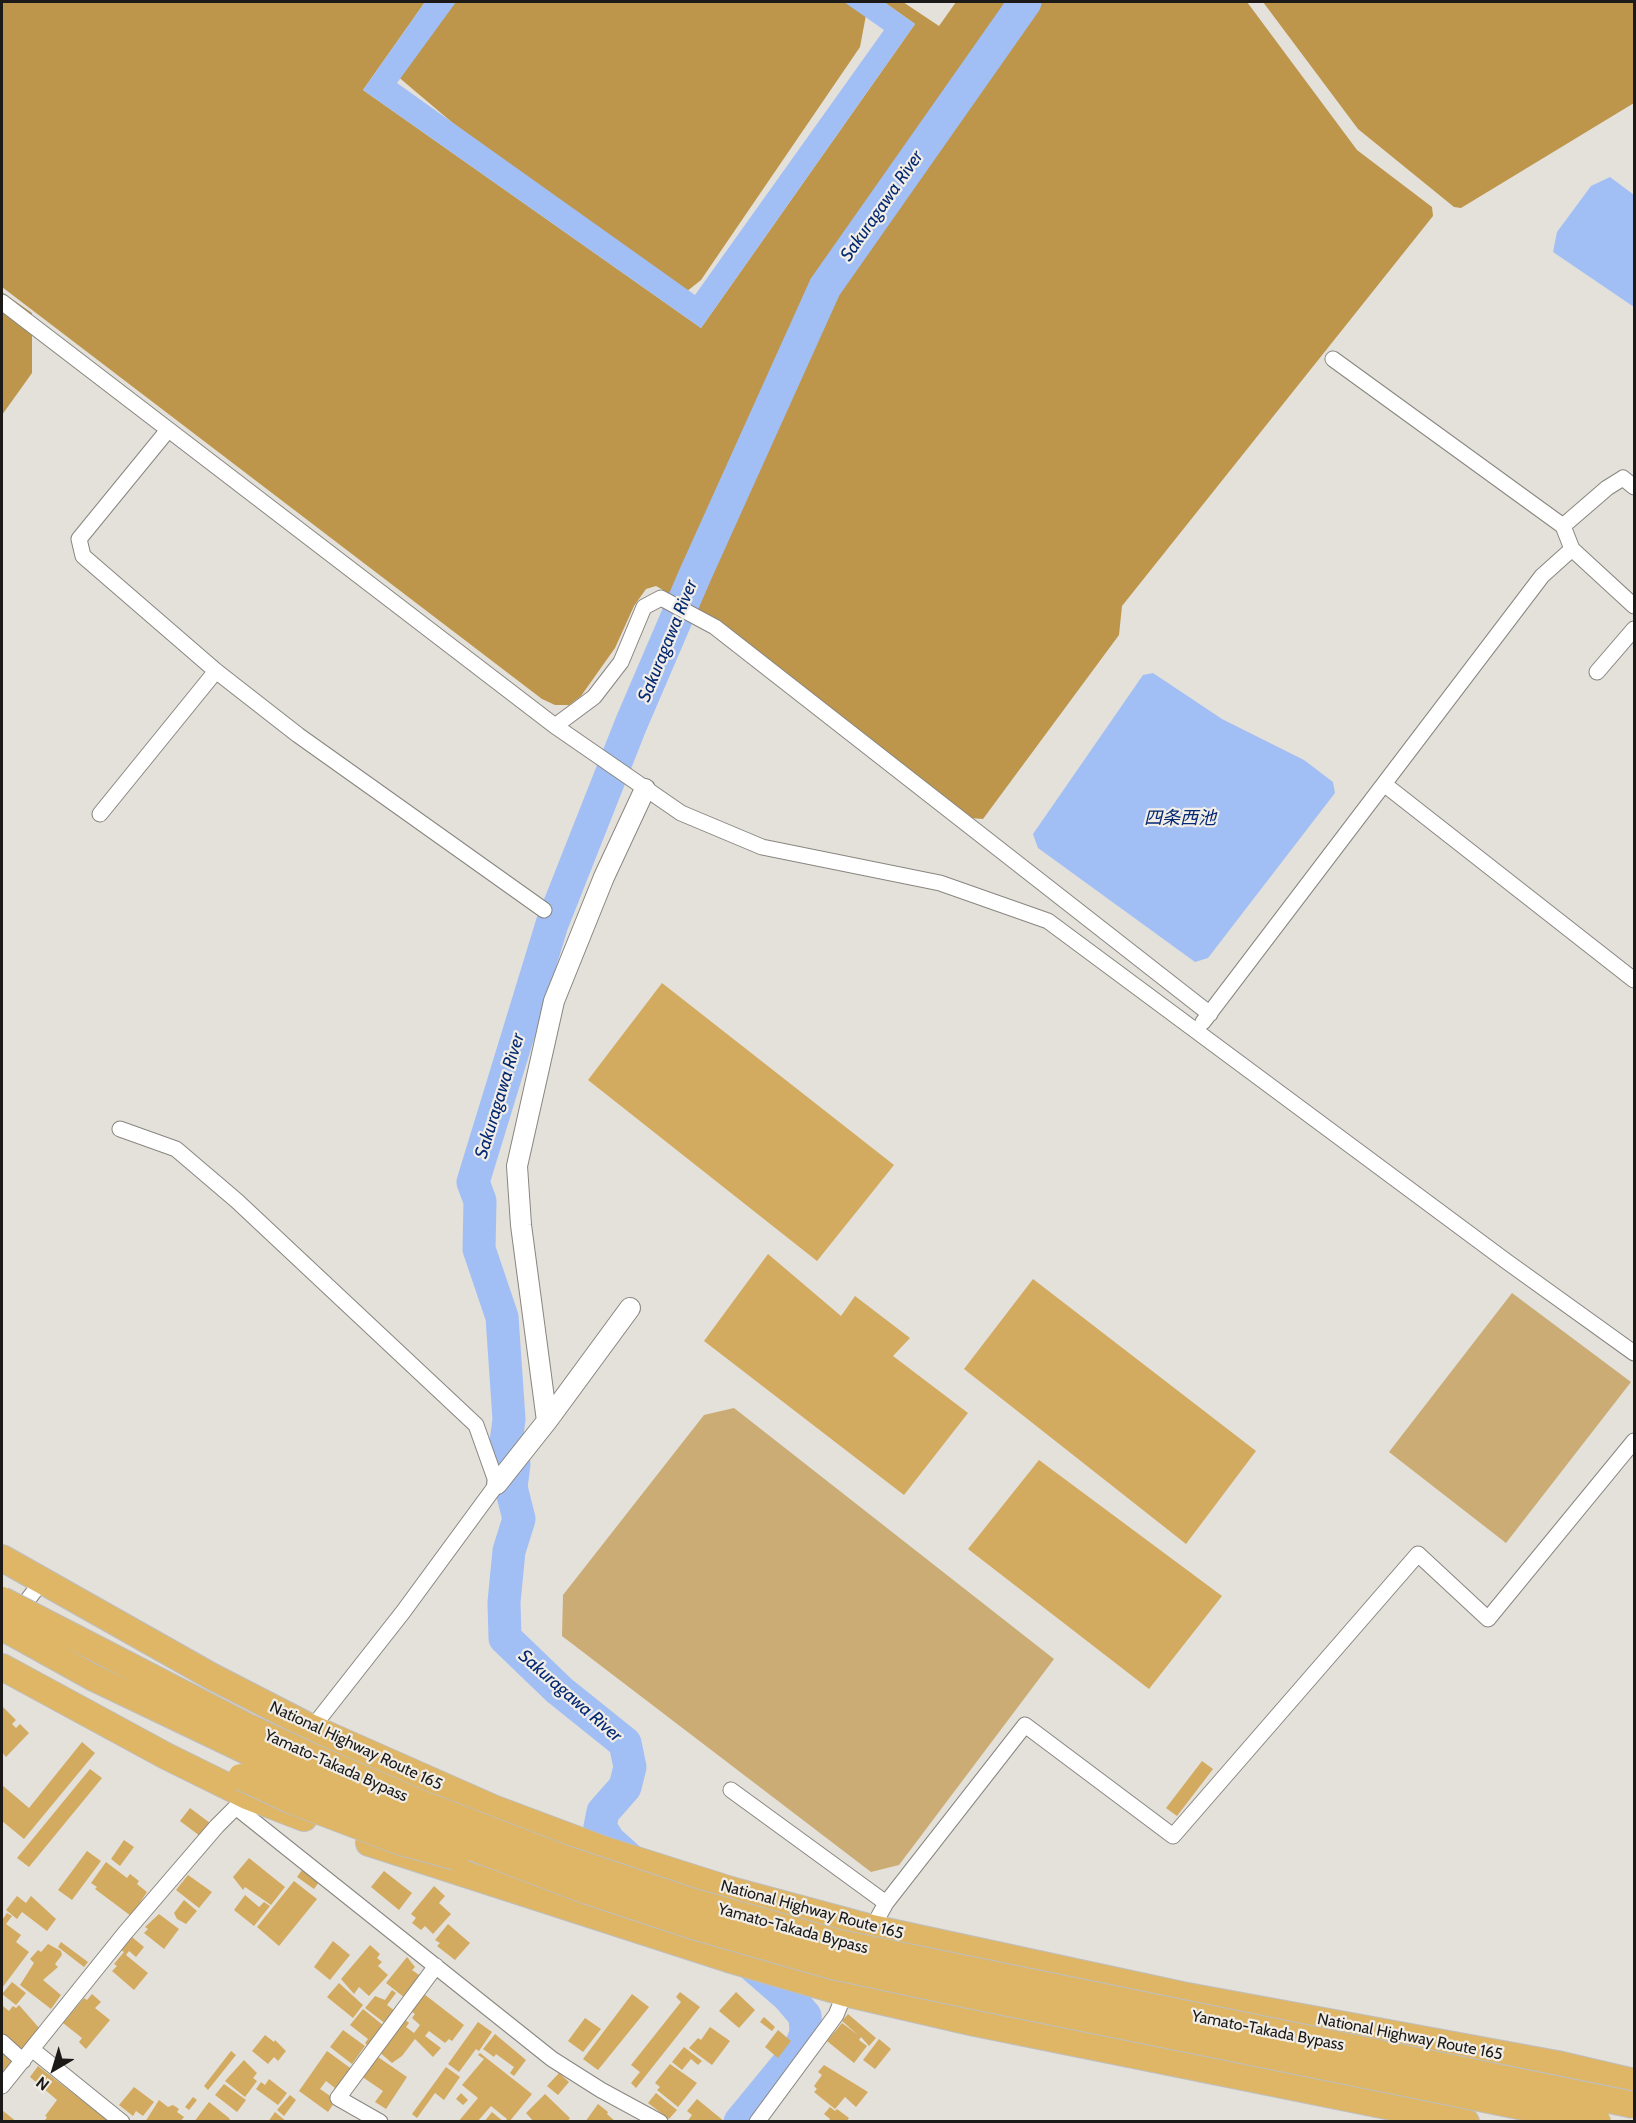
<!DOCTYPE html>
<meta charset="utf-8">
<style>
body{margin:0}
#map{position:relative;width:1636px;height:2123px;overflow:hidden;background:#e4e0da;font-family:Cabin,sans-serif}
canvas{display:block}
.frame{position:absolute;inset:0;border:3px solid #1c1a18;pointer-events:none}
.north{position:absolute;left:24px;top:2039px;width:60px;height:60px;-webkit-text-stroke:4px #f1ede7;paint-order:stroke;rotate:218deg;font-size:16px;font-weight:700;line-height:24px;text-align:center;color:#1c1a18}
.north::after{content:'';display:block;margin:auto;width:21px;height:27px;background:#1c1a18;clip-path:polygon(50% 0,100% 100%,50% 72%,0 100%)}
</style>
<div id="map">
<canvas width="1636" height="2123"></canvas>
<div class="frame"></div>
<div class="north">N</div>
</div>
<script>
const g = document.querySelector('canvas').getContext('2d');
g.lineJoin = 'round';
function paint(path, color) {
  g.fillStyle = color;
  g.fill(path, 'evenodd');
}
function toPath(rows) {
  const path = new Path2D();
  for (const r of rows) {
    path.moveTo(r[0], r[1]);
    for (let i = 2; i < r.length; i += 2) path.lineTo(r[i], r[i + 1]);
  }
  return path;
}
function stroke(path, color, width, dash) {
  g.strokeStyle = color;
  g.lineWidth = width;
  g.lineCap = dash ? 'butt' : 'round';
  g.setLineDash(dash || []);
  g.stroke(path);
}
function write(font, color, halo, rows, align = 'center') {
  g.font = font + ' Cabin,"Noto Sans JP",sans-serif';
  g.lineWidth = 4.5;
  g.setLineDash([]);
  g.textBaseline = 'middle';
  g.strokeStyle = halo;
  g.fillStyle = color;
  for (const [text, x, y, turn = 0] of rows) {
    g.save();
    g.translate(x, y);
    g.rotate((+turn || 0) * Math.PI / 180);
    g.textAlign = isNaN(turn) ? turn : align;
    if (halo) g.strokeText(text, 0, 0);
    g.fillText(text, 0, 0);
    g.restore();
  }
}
paint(toPath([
 [1512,1293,1631,1382,1506,1543,1389,1452],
 [734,1408,1054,1659,899,1865,871,1872,562,1636,563,1595,704,1415]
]), '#caac74');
paint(toPath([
 [2,2,425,2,363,90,701,328,915,24,884,2,903,2,939,26,956,2,1247,2,1357,150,1432,207,1433,216,1122,606,1119,635,983,819,971,818,717,620,656,586,646,589,634,606,615,648,581,696,569,705,555,705,542,699,2,287],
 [450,2,848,2,866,15,860,47,701,280,686,292,454,124,396,75],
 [1263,2,1634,2,1634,103,1461,208,1454,207,1358,129],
 [2,292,32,313,32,373,2,415]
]), '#bd964b');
paint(toPath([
 [425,2,456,2,397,83,695,295,884,30,844,2,884,2,915,24,701,328,363,90],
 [1610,177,1634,195,1634,307,1553,252,1557,232,1591,186],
 [1153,673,1222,719,1304,760,1333,782,1335,793,1208,958,1195,962,1038,848,1033,834,1143,675]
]), '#a1bff5');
stroke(toPath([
 [639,1868,609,1841,600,1827,603,1812,625,1787,630,1767,625,1743,559,1690,505,1638,504,1602,509,1551,519,1519,511,1487,514,1464,504,1458,509,1419,502,1317,479,1249,480,1201,473,1182,552,924,631,724,695,575,825,287,1025,2],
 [740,2122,800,2049,806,2033,805,2016,788,1996,742,1956]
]), '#a1bff5', 33);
paint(toPath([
 [662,983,894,1165,817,1261,588,1080],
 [768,1254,841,1316,855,1296,910,1338,893,1356,968,1413,904,1495,704,1341],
 [1033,1279,1256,1451,1186,1544,964,1369],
 [1039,1460,1222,1596,1149,1689,968,1549],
 [2,1706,16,1720,12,1724,16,1728,20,1724,29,1733,6,1757,2,1752],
 [82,1742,95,1753,24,1839,2,1821,2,1785,29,1808],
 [1202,1761,1213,1769,1177,1816,1166,1808],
 [90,1769,102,1778,29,1867,17,1858],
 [190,1808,210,1823,200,1836,180,1821],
 [124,1840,134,1847,120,1866,111,1859],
 [87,1851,101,1861,72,1900,58,1890],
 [249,1858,285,1887,271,1905,245,1887,243,1890,233,1877],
 [106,1862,127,1878,130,1874,139,1881,137,1884,147,1892,131,1916,95,1889,97,1887,91,1883],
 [302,1870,319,1882,314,1889,297,1877],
 [384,1871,412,1893,399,1910,371,1887],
 [188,1875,212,1892,199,1908,176,1890],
 [294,1881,317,1899,279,1946,257,1927],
 [434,1886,445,1896,439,1903,451,1914,433,1934,425,1926,421,1930,412,1923,416,1918,411,1914],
 [245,1895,259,1907,264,1902,270,1906,254,1926,234,1910],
 [17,1896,26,1903,31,1896,56,1919,47,1931,22,1912,17,1919,6,1910],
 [184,1900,197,1911,186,1924,177,1919,174,1913],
 [7,1913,12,1916,6,1924,21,1935,16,1942,29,1952,2,1988,2,1920],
 [159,1914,179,1929,164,1949,144,1933,148,1929,145,1927],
 [448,1924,470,1943,455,1960,437,1946,440,1943,435,1940],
 [132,1937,144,1947,136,1957,129,1951,126,1955,148,1973,134,1990,112,1971,117,1966,114,1964,124,1952,121,1950],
 [333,1941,350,1955,330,1980,314,1967],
 [61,1942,88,1962,84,1967,58,1947],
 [48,1944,61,1951,62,1955,55,1964,58,1967,43,1980,61,1995,51,2009,20,1985,34,1963,30,1959,38,1950,41,1952],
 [370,1945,380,1954,377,1958,382,1962,378,1966,388,1975,369,1996,359,1987,354,1994,341,1979],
 [407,1957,415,1967,412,1970,422,1977,405,1998,386,1983],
 [12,1982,26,1993,16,2005,2,1994],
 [339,1983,363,2005,353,2018,327,1997],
 [392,1990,396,1993,387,2005,395,2011,386,2024,365,2008,375,1996,385,2000],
 [680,1992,700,2007,636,2088,631,2083,640,2072,631,2065,681,2002,676,1997],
 [736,1992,755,2010,739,2028,719,2011],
 [92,1994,101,2002,95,2008,110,2020,86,2049,79,2042,82,2038,63,2023,84,1998,87,2000],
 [424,1994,464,2025,452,2041,449,2039,445,2043,429,2031,425,2036,441,2048,433,2057,415,2039,402,2056,392,2063,378,2051,384,2042,387,2045,403,2018,409,2023,406,2027,414,2033,420,2025,412,2018,415,2014,411,2011],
 [632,1994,649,2007,598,2070,583,2059],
 [19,2005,40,2029,23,2051,2,2033,2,2008,3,2006,9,2011,13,2006,16,2008],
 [363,2009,384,2026,368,2046,365,2043,368,2039,350,2025],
 [848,2014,876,2038,869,2046,861,2037,859,2040,867,2046,854,2063,827,2041,842,2023,858,2035,842,2021],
 [764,2017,775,2027,772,2031,760,2022],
 [585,2018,601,2029,583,2052,568,2041],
 [478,2022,492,2032,479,2051,476,2049,459,2072,448,2064],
 [710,2027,730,2041,712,2065,689,2048,698,2038,701,2040],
 [343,2030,365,2046,352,2064,330,2047],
 [778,2030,791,2041,778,2058,765,2047],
 [495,2034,526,2060,514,2076,510,2073,514,2067,496,2054,494,2057,483,2049],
 [265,2035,274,2042,275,2040,286,2051,278,2061,274,2057,268,2064,252,2051],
 [879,2039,891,2049,875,2069,863,2060],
 [684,2047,702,2061,698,2065,691,2059,682,2070,672,2062],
 [231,2051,236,2055,208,2090,204,2086],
 [327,2051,353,2070,335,2095,332,2093,335,2088,326,2081,320,2089,336,2100,328,2112,299,2091],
 [2,2052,12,2061,2,2073],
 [480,2053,532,2094,509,2122,505,2122,507,2119,491,2106,477,2122,458,2122,478,2098,462,2085,484,2059,478,2055],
 [375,2055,407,2077,386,2109,375,2102,383,2091,361,2076],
 [244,2060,257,2073,253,2078,257,2081,245,2097,225,2081],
 [670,2064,697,2083,678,2107,657,2090,660,2087,655,2083],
 [824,2065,868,2092,856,2107,845,2097,835,2109,814,2092,817,2089,814,2086,822,2075,818,2072],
 [38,2066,110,2122,44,2122,47,2117,45,2116,57,2100,30,2077],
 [446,2067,460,2077,444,2100,435,2093,417,2118,412,2114],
 [559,2073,569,2082,558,2095,547,2086],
 [269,2079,287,2093,278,2105,256,2089,261,2082,265,2085],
 [224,2084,246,2100,237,2112,215,2095],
 [134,2087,154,2102,143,2116,136,2111,133,2116,119,2105],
 [461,2093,468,2100,463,2105,456,2099],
 [656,2093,677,2110,669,2119,648,2103],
 [545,2094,570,2118,567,2122,534,2122,526,2113],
 [290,2095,296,2100,284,2116,277,2110],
 [193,2097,197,2100,189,2110,185,2107],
 [697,2099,725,2122,687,2122,692,2115,687,2111],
 [159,2100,168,2107,173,2105,179,2109,177,2112,184,2117,180,2122,145,2122],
 [209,2102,229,2118,231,2122,194,2122],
 [598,2104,608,2112,607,2114,616,2122,585,2122],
 [830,2107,835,2111,837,2109,849,2118,846,2122,828,2122,830,2119,824,2114],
 [2,2110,17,2122,2,2122],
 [275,2112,287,2122,268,2122],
 [492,2112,504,2122,484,2122]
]), '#d2ab60');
const minor = toPath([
 [2,302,555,726,681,813,762,847,940,883,1048,921,1506,1261,1634,1353],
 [1333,359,1563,526,1572,549,1634,606],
 [168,430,79,539,83,556,216,671,298,735,544,910],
 [1563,526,1607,488,1623,478,1634,487],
 [1597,672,1634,629],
 [555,726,594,697,621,662,644,607,661,598,715,627,1210,1014],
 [1384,784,1634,980],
 [100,814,216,671],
 [1203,1022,1542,576,1572,549],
 [120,1129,176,1149,237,1201,476,1425,497,1484,403,1612,308,1733],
 [17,1614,42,1581],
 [731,1790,886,1903,870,1932],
 [237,1808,552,2059,601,2090,660,2122],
 [886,1903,1025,1725,1173,1836,1418,1554,1488,1619,1634,1441],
 [2,2042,23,2061],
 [33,2050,122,2122],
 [2,2086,125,1933,217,1826,252,1791],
 [380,2122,338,2098,436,1966],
 [757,2122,836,2015,847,1988]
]);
const tertiary = toPath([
 [547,1421,630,1308],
 [497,1484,547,1421,521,1225,517,1166,554,1001,604,877,645,789]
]);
const trunk = toPath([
 [2,1558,211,1676,312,1728,493,1808,605,1850,731,1890,872,1928,1182,1995,1557,2064,1634,2082],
 [2,1667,166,1756,247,1796,304,1818],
 [369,1843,728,1959,845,1993,975,2023,1466,2122]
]);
stroke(minor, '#898680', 17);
stroke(tertiary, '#898680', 22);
stroke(trunk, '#bfbfbe', 28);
stroke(minor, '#fff', 15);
stroke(tertiary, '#fff', 20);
stroke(trunk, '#deb666', 26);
const trunkBridge = toPath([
 [2,1600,246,1726,313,1757,420,1803,563,1858,694,1902,839,1943,1634,2105],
 [2,1627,92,1677,303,1778,411,1824,587,1891,693,1926,832,1966,969,1995,1598,2122],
 [241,1777,290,1800,401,1842,456,1857]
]);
stroke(trunkBridge, '#bfbfbe', 28, []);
stroke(trunkBridge, '#deb666', 26);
write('16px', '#1c1a18', '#f1ede7', [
 ["National Highway Route 165",356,1746,25],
 ["Yamato-Takada Bypass",336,1766,24],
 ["National Highway Route 165",812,1910,15],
 ["Yamato-Takada Bypass",793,1929,15],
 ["Yamato-Takada Bypass",1268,2031,11],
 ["National Highway Route 165",1410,2037,11]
]);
write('italic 18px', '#052973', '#f1ede7', [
 ["Sakuragawa River",882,206,-55],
 ["Sakuragawa River",668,641,-68],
 ["四条西池",1180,819],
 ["Sakuragawa River",500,1096,-73],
 ["Sakuragawa River",570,1696,41]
]);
</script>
